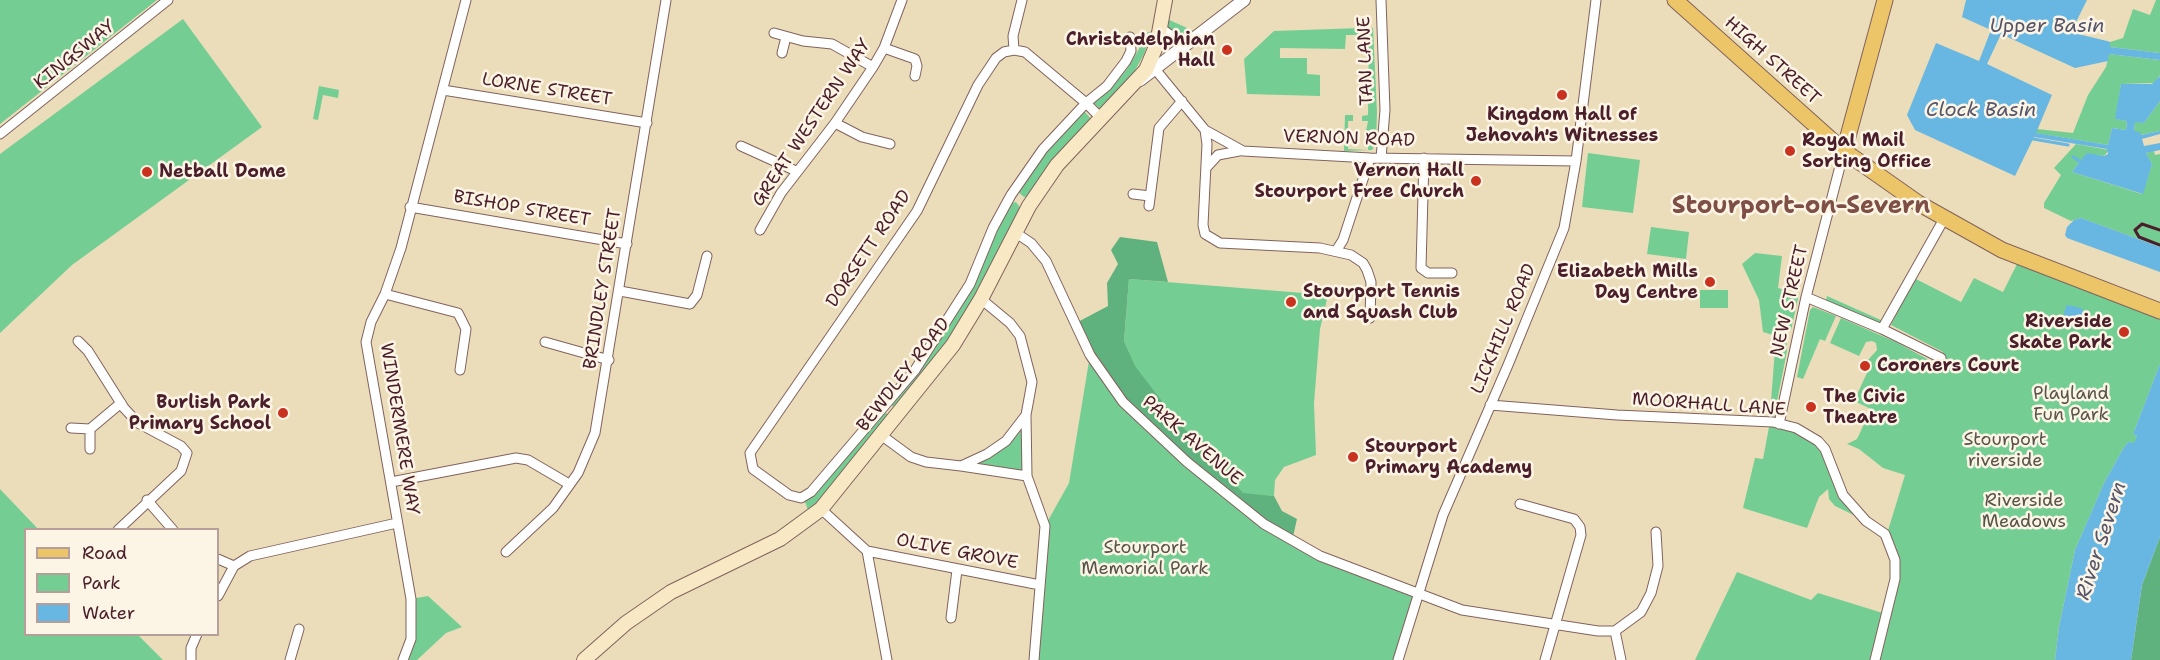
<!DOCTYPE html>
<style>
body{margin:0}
#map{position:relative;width:2160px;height:660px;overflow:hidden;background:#ebddb9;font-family:"Shantell Sans",sans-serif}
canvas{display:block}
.legend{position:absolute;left:24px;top:528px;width:195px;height:108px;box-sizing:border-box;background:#fcf5e5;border:2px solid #b59f9b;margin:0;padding:8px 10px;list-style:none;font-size:18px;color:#4a1f2b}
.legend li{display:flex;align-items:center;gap:12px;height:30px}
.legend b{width:30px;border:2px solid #b59f9b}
</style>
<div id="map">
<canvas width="2160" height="660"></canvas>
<ul class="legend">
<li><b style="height:8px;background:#edc569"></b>Road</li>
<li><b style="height:16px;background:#74ce94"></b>Park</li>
<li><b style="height:16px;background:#68b6e2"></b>Water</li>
</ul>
</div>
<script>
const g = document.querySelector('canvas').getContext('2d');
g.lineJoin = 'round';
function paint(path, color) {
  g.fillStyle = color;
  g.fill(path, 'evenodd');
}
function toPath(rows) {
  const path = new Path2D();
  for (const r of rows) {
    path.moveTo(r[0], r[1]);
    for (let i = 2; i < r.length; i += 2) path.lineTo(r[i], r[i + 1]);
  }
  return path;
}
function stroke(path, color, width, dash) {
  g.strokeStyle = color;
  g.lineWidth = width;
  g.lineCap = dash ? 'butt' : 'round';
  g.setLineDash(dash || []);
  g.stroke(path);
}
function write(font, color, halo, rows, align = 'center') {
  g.font = font + ' "Shantell Sans",sans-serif';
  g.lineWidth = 5;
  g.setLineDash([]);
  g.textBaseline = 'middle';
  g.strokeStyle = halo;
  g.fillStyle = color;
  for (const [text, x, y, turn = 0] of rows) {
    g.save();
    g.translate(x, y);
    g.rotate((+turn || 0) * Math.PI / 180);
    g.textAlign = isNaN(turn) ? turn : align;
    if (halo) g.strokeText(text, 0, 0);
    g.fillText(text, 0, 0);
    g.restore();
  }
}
paint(toPath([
 [0,0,157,0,0,124],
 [2156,0,2160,0,2160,53,2110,47,2110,42,2123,38,2133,9,2150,15],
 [183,19,262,127,72,265,0,333,0,154],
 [1167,19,1176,23,1196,32,1190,37,1179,35,1167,27],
 [1361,28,1373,28,1377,112,1376,144,1372,150,1344,151,1345,115,1353,115,1353,121,1348,121,1348,149,1368,150,1368,141,1364,141,1368,121,1362,121,1362,116,1368,115,1369,35,1346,35,1345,49,1280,48,1280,58,1307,58,1307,74,1320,75,1320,96,1247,94,1244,59,1274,31],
 [1152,31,1144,54,1133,74,1134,81,1103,112,1093,102,1109,91,1127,69,1139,49,1138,36],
 [2109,54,2160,60,2160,75,2155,83,2121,84,2116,119,2127,121,2126,130,2112,128,2108,145,2035,133,2037,129,2073,133,2088,95,2106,67],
 [319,86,339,90,338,98,323,95,318,120,313,119],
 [2160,101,2160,131,2140,135,2134,131,2135,121,2144,123],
 [1084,111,1094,122,1031,196,1024,197,1017,191,1045,150],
 [2076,144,2109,150,2104,156,2097,155,2079,163,2072,172,2142,194,2152,164,2146,153,2154,151,2155,155,2160,154,2160,247,2081,218,2071,221,2044,208,2044,203,2061,175,2054,168],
 [1588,153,1640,160,1633,213,1582,207],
 [1016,202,1021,209,950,343,897,408,893,407,891,403,950,322,1008,204],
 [1651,227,1689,232,1686,259,1647,254],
 [1755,253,1782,256,1778,288,1799,294,1791,330,1786,334,1787,351,1773,422,1818,441,1832,473,1866,521,1835,506,1829,499,1828,489,1819,497,1807,528,1743,508,1755,458,1763,459,1769,427,1776,336,1763,332,1759,300,1742,264],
 [2017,264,2160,318,2160,364,2133,434,2137,436,2134,444,2128,442,2123,449,2104,483,2075,550,2059,627,2055,660,1695,660,1737,572,1811,600,1818,593,1886,614,1886,617,1900,568,1886,537,1905,475,1883,468,1859,449,1847,444,1857,439,1871,409,1854,401,1872,362,1868,360,1877,350,1876,343,1872,341,1866,342,1859,356,1830,343,1841,318,1896,342,1940,366,1938,364,1943,352,1891,325,1914,278,1961,302,1974,278,2003,292],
 [1129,279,1328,295,1320,329,1314,403,1316,455,1284,467,1275,480,1274,496,1243,494,1175,418,1135,367,1124,341],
 [1700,290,1728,290,1728,308,1700,308],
 [1827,296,1883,321,1877,323,1826,300],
 [1813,307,1836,316,1825,341,1820,339,1803,379,1797,377,1810,310],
 [1090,355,1292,541,1420,594,1398,660,1034,660,1045,526,1069,483],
 [887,413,889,419,810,516,804,499,882,414],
 [1026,415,1027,476,961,466,987,454],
 [0,489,38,529,26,530,26,634,138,635,163,660,0,660],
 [428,596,462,627,446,633,417,660,403,660,407,651,411,599]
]), '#74ce94');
paint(toPath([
 [1120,237,1157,242,1168,282,1129,279,1124,341,1135,366,1175,418,1243,493,1274,496,1282,511,1297,519,1292,541,1264,524,1123,402,1074,324,1108,306,1107,283,1118,264,1111,250],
 [2160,537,2160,660,2131,660,2142,585]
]), '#5fb17e');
paint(toPath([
 [1966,0,2087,0,2075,24,2078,34,2107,41,2110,42,2110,47,2160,53,2160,60,2109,54,2108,61,2075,68,2001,34,1987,64,2052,95,2036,133,2108,145,2112,128,2126,130,2127,121,2115,119,2121,84,2152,84,2160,76,2160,101,2144,123,2135,122,2134,131,2140,132,2141,135,2160,131,2160,134,2142,139,2144,146,2160,143,2160,150,2146,153,2152,164,2143,194,2072,172,2079,163,2071,157,2073,155,2081,160,2087,153,2104,156,2108,154,2107,149,2034,137,2015,176,1915,130,1907,115,1936,43,1979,61,1991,30,1962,17],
 [2081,218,2160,247,2160,272,2067,238,2065,235,2067,227,2074,220],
 [2067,305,2081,308,2085,315,2071,327,2067,325,2064,312],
 [2160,364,2160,537,2142,585,2131,660,2055,660,2059,627,2075,550,2104,483,2123,449,2128,442,2134,443,2137,436,2133,434]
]), '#68b6e2');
stroke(toPath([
 [2033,139,2068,145]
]), '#68b6e2', 3);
const minor = toPath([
 [1381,0,1385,110,1381,158],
 [774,33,803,41,832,44,873,67],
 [884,48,915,59,917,66,915,76],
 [1014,50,1013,36,1022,0],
 [782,53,786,37],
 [1155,69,1205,130,1243,151,1370,158,1576,161],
 [443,90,647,123],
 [1101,118,1086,103,1025,52,1014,50,1004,52,996,58,978,85,917,211,750,453,753,469,789,495,801,498,811,492,915,370,970,284,993,228,1011,195,1043,149,1086,103,1107,86,1126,61,1131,51,1130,37],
 [835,123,862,137,890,144],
 [1205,130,1207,144,1203,225,1205,234,1220,243,1320,248,1351,255,1363,263,1367,270,1371,282,1370,318],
 [0,134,168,0],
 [741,146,796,171],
 [1424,158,1421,268,1428,273,1452,273],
 [1206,168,1218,155,1239,151],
 [1133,194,1150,196],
 [1149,206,1159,128,1182,101],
 [410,207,627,244],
 [760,230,781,193,835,123,873,67,884,48,902,0],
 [1016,233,1031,243,1046,261,1090,355,1123,402,1187,462,1264,524,1320,556,1462,610,1598,631,1615,631,1641,612,1651,593,1658,566,1656,532],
 [1336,251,1343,240,1370,158],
 [620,291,690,304,697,295,707,256],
 [385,294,458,313,466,329,460,370],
 [1806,297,1882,329,1941,358],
 [1882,329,1944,219],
 [78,341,88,351,124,408,138,423,181,446,187,453,181,471,118,530],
 [545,342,609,360],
 [1490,405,1617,415,1773,422,1796,428,1818,441,1825,449,1843,495,1866,521,1885,534,1895,560,1895,579,1875,660],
 [1026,415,1027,476,1045,526,1034,660],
 [1779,424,1806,297,1844,151],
 [71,428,90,429,90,449],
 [90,429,121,403],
 [881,435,911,457,926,462,961,466,987,454,1006,441,1026,415,1032,382,1020,336,1010,323,981,299],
 [961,466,1027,476],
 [391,482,516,458,528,460,569,484],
 [147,500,173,530],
 [1520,504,1574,519,1580,527,1581,535,1545,660],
 [821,509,867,551,1040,585],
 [867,551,887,660],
 [506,552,553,508,578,473,595,433,666,0],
 [218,559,234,566],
 [218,596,234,566,250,556,397,523],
 [951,618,957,570],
 [1615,631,1621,660],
 [191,660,191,648,197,634],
 [290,660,299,629],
 [403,660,411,639,411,599,366,342,371,322,385,294,401,248,466,0],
 [1398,660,1443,515,1508,365,1564,228,1576,161,1596,0]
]);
const tertiary = toPath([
 [1161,30,1172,38,1189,42],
 [1140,80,1244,0]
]);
const secondary = toPath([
 [584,660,626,623,671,592,780,539,821,509,953,345,981,299,1029,206,1057,165,1146,70,1157,44,1165,0]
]);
const primary = toPath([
 [1675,0,1844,151,1918,203,2002,250,2160,311],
 [1844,151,1885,0]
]);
stroke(minor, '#82625d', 11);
stroke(tertiary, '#82625d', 14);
stroke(secondary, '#82625d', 16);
stroke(primary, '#82625d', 17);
stroke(minor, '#fff', 9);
stroke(tertiary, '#fff', 12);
stroke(secondary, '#f8e8c3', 14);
stroke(primary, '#edc569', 15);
stroke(toPath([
 [2160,230,2142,224,2135,230,2139,237,2160,245]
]), '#4a1f2b', 3);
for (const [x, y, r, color] of [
 [1227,50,6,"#c8321e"],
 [1562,95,6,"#c8321e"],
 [1790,151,6,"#c8321e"],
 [147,172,6,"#c8321e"],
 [1476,181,6,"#c8321e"],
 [1710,282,6,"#c8321e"],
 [1291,302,6,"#c8321e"],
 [2124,332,6,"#c8321e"],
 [1865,366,6,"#c8321e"],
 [1811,407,6,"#c8321e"],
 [283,413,6,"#c8321e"],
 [1353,457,6,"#c8321e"]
]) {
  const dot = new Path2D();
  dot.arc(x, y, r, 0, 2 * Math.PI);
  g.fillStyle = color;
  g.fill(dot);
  stroke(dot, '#fcf5e5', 2);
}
write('bold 18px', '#4a1f2b', '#fcf5e5', [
 ["Christadelphian",1215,40,"right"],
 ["Hall",1215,61,"right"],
 ["Kingdom Hall of",1562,115,"center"],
 ["Jehovah's Witnesses",1562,136,"center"],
 ["Royal Mail",1802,141],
 ["Sorting Office",1802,162],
 ["Vernon Hall",1464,171,"right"],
 ["Stourport Free Church",1464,192,"right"],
 ["Netball Dome",159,172],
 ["Elizabeth Mills",1698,272,"right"],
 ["Day Centre",1698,293,"right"],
 ["Stourport Tennis",1303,292],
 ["and Squash Club",1303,313],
 ["Riverside",2112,322,"right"],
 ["Skate Park",2112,343,"right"],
 ["Coroners Court",1877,366],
 ["The Civic",1823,397],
 ["Theatre",1823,418],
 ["Burlish Park",271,403,"right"],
 ["Primary School",271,424,"right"],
 ["Stourport",1365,447],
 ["Primary Academy",1365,468]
], 'left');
write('18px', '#4a1f2b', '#fcf5e5', [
 ["KINGSWAY",75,55,-39],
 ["TAN LANE",1366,61,-92],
 ["HIGH STREET",1772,61,42],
 ["LORNE STREET",547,90,9],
 ["GREAT WESTERN WAY",812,123,-56],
 ["VERNON ROAD",1349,139,2],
 ["BISHOP STREET",522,209,10],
 ["DORSETT ROAD",869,249,-56],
 ["BRINDLEY STREET",603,289,-81],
 ["NEW STREET",1790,301,-77],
 ["LICKHILL ROAD",1504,329,-67],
 ["BEWDLEY ROAD",904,375,-52],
 ["MOORHALL LANE",1709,405,4],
 ["WINDERMERE WAY",399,429,81],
 ["PARK AVENUE",1192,441,41],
 ["OLIVE GROVE",957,552,11]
]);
write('18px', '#57544a', '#fcf5e5', [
 ["Playland",2071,394],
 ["Fun Park",2071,415],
 ["Stourport",2005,440],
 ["riverside",2005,461],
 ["Riverside",2024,501],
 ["Meadows",2024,522],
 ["Stourport",1145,548],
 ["Memorial Park",1145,569]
]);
write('italic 20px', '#54546b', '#fcf5e5', [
 ["Upper Basin",2047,27],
 ["Clock Basin",1981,111],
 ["River Severn",2102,541,-72]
]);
write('bold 24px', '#7e4f44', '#fcf5e5', [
 ["Stourport-on-Severn",1801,207]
]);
</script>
